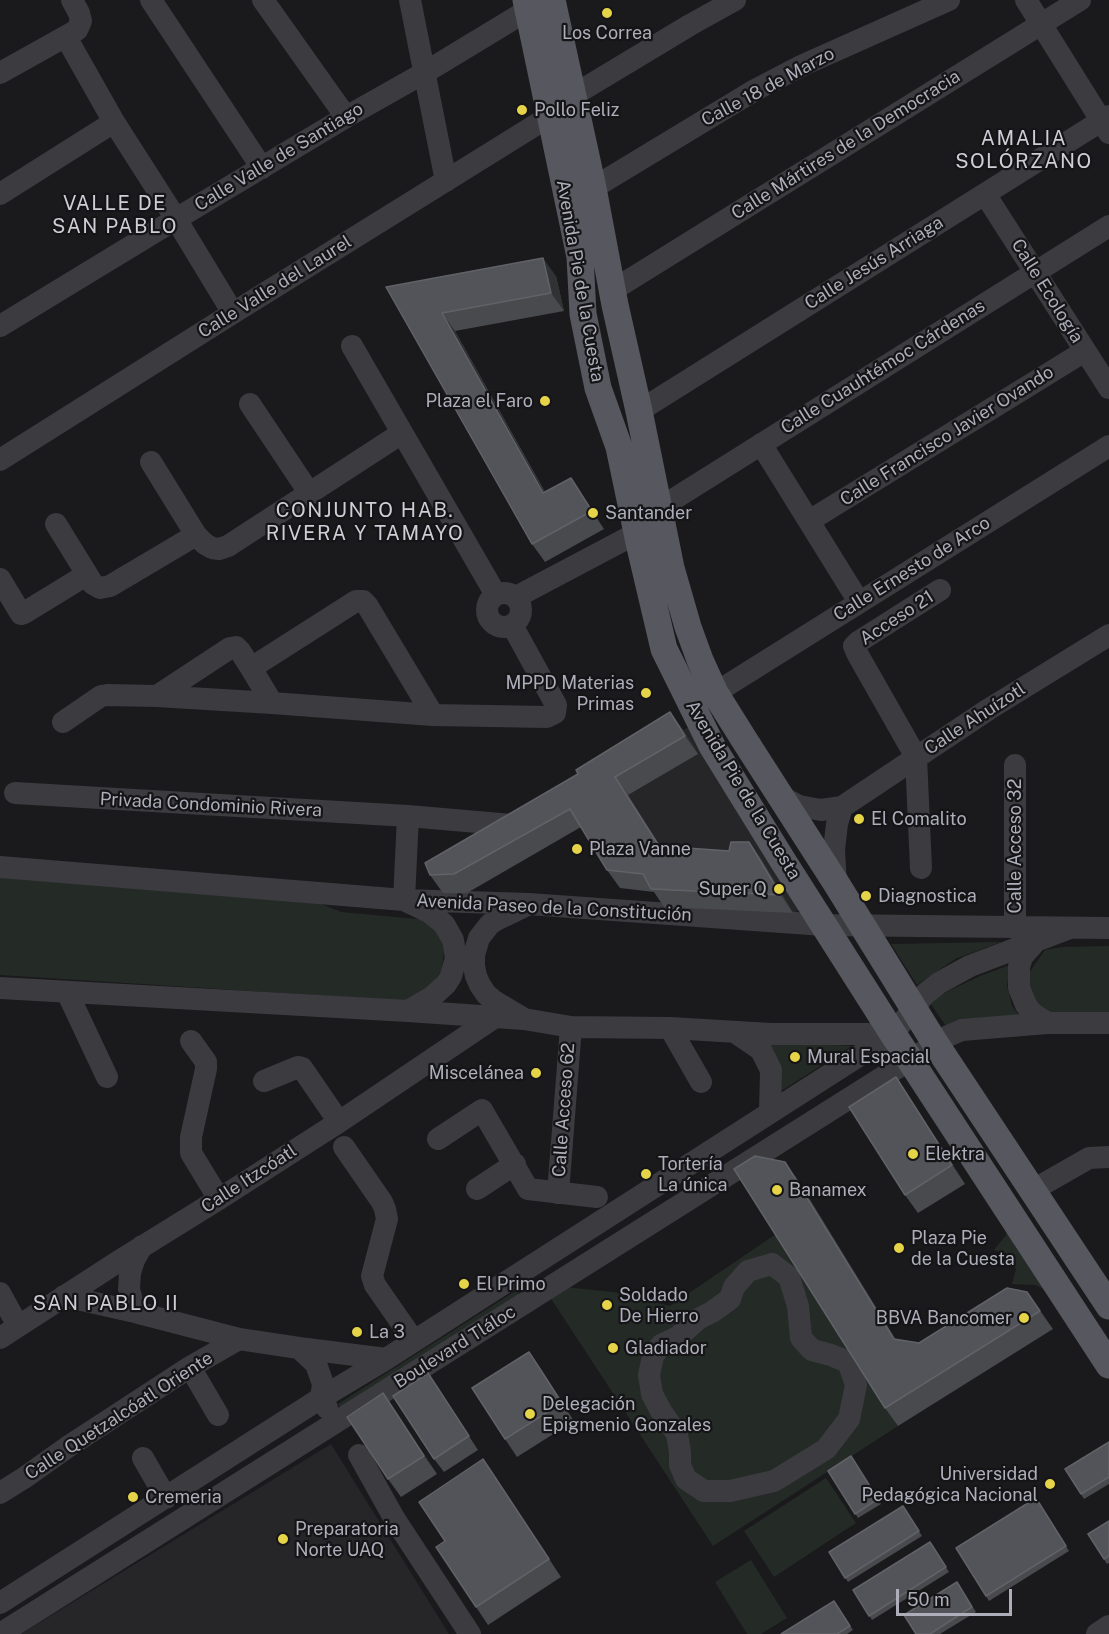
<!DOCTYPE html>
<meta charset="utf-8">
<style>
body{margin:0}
#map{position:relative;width:1109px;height:1634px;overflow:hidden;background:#1a191b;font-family:"Public Sans",sans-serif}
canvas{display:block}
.scale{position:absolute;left:896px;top:1589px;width:116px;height:27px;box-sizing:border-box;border:3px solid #adaeba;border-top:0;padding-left:8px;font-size:18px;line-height:21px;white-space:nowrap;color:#adaeba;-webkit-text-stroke:4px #151416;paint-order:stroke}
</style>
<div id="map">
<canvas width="1109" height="1634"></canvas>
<div class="scale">50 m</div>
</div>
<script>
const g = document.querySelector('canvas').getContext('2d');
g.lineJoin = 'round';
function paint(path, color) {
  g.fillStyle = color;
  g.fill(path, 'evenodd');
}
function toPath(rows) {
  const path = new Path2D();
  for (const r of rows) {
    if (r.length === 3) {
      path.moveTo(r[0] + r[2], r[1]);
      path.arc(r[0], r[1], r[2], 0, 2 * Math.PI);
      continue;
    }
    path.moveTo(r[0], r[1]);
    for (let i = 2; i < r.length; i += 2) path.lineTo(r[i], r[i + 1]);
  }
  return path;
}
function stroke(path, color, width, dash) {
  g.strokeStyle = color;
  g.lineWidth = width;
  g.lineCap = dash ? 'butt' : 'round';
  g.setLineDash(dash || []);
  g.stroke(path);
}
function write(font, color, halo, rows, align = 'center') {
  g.font = font + ' "Public Sans",sans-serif';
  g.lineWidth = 4.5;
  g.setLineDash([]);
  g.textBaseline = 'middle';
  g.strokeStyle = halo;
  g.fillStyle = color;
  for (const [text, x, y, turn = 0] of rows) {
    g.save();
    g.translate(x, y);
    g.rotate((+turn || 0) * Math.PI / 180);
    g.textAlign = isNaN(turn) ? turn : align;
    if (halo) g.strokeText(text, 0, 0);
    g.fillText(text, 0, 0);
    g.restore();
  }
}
paint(toPath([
 [695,723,808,906,793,913,664,907,589,788],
 [331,1444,449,1634,21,1634]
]), '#262528');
paint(toPath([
 [0,876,301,896,341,912,428,920,439,934,444,950,442,969,429,990,409,1001,0,975],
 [1001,942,955,959,917,985,891,944],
 [1109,946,1109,1016,1052,1016,1035,1004,1026,977,1045,950,1062,947],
 [1010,965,1007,986,1012,1006,1020,1017,946,1026,930,1003,940,995,980,976],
 [765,1041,852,1046,781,1091],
 [1008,1211,1065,1299,1035,1285,1012,1284,1016,1269,1008,1255,994,1250,1006,1235],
 [776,1234,898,1426,713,1546,546,1291,554,1286,614,1292,670,1306],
 [517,1290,520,1295,341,1410,338,1404],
 [826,1478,856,1523,774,1577,744,1531],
 [751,1560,787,1618,761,1634,747,1634,715,1582]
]), '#242b26');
stroke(toPath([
 [151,0,262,168],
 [263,0,346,117],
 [410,0,446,181],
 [1026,0,1109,133],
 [66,37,114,122,176,219,233,313],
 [0,73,77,30,81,21,79,13,72,0],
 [572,96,690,25,735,0],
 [593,188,755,90,801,66,949,0],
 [0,194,114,122],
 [985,194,1109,388],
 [613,290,1080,0],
 [0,326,176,219,346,117,424,73,528,10],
 [352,346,496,595],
 [250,404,310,494],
 [639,411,1109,116],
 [761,444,859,602],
 [0,460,233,313,550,116],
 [151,462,196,535,205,544,212,548,219,549,228,546,402,433],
 [658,509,1109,226],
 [809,521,1085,351],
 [56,524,93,584,100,588,110,586,196,535],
 [0,579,21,614,24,613,86,575],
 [504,610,17],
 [516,597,637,533],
 [251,668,356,601,363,601,367,605,433,715],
 [715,693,1109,446],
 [157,696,230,648,236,647,240,651,251,668,272,703],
 [63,722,101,696,107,695,157,696,272,703,433,715,547,717,555,713,556,705,512,625],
 [1015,765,1015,928],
 [15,793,408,816,512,825],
 [778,795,799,806,821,810,842,807,989,709,1109,635],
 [0,867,404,900,529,904,824,925,1109,928],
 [921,868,916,757,858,655,854,646,858,642,940,590],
 [836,883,834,850,837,824,842,807],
 [1036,941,1022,957,1019,967,1019,988,1026,1005,1032,1013,1047,1023],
 [0,988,408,1011,524,1019,571,1027,670,1028,771,1034,893,1034],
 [67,992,107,1077],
 [408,1011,432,997,446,984,451,976,456,958,453,940,444,924,429,912,404,900,408,816],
 [521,1017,494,1001,486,994,480,985,476,976,474,966,474,955,479,938,490,924,498,919,525,906],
 [670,1028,701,1082],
 [736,1033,761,1050,771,1070,770,1112],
 [191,1041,206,1062,206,1069,191,1137,191,1153,219,1199],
 [264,1081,298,1067,302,1068,339,1122],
 [438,1139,482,1110,528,1189,597,1197],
 [344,1147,382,1202,385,1209,387,1219,372,1276,375,1285,414,1341],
 [477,1189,515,1164],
 [1033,1190,1089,1158,1109,1157],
 [558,1193,571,1027],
 [772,1264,789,1277,798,1306,801,1338,812,1350,831,1355,848,1362,856,1385,849,1419,826,1449,774,1481,730,1491,704,1491,686,1479,680,1465,680,1452,677,1434,661,1411,652,1394,649,1375,653,1356,661,1345,678,1337,698,1319,712,1312,730,1299,734,1287,748,1271,772,1264],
 [0,1293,18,1326],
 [64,1296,135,1312,239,1339,299,1348,386,1359],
 [135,1312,129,1289,130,1273,134,1260,142,1246],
 [0,1338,119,1261,219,1199,339,1122,495,1017],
 [299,1348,316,1364,323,1384,321,1398,327,1408],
 [190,1367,218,1415],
 [359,1455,394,1518,470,1634],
 [143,1458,166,1498],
 [0,1493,24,1478,69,1446,190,1367,239,1339],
 [0,1603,321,1398,386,1359,893,1034,925,994,939,983,970,966,1070,928],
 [0,1634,948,1036,962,1030,1047,1023,1109,1023],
 [1097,1634,1109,1626]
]), '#3b3b40', 22);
stroke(toPath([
 [526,0,580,257,583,314,598,388,619,447,640,547,664,649,712,746,783,861,893,1034,1109,1365],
 [552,0,593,188,615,305,639,411,671,568,688,627,700,660,715,693,745,741,836,883,935,1043,1109,1306]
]), '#57575f', 27);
paint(toPath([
 [556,276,564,311,455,331,545,492,571,478,604,529,545,562,532,544,386,287],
 [670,712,683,730,698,754,628,795,660,846,729,851,749,842,762,860,793,913,664,907,654,892,620,888,607,870,581,827,467,893,443,893,430,875],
 [896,1077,908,1095,965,1184,918,1213,905,1195],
 [785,1162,798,1180,896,1340,919,1343,1027,1292,1053,1329,898,1426,885,1408],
 [529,1352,574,1421,517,1457,505,1439],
 [428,1373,478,1450,444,1472,434,1459],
 [383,1393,437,1474,401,1497,388,1479],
 [1109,1442,1109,1484,1084,1499,1065,1469],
 [851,1456,881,1504,858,1518,828,1471],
 [496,1478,561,1577,488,1625,476,1607],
 [1036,1498,1069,1551,989,1601,956,1548],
 [903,1506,922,1536,848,1582,829,1552],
 [1109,1521,1109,1563,1107,1564,1088,1534],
 [930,1542,949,1572,872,1620,853,1590],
 [957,1582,976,1612,940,1634,916,1634],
 [834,1601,853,1630,847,1634,781,1634]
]), '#494a4d');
paint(toPath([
 [543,258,556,276,564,311,551,293],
 [442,313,455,331,555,511,543,493],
 [571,478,583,496,604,529,592,511],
 [670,712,683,730,698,754,685,736],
 [615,777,628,795,672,864,659,846],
 [749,842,762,860,793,913,781,895],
 [896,1077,908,1095,965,1184,952,1165],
 [785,1162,798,1180,907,1358,894,1339],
 [529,1352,542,1370,574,1421,562,1403],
 [383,1393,396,1411,437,1474,424,1456],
 [483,1459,496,1478,561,1577,549,1559]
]), '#313234');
const building = toPath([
 [543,258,551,293,442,313,543,493,571,478,592,511,532,544,386,287,543,258],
 [670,712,685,736,615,777,659,846,729,851,731,842,749,842,781,895,651,889,643,874,607,870,570,809,454,874,430,875,425,863,578,774,576,770,670,712],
 [896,1077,952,1165,905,1195,849,1107,896,1077],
 [755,1156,785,1162,894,1339,919,1343,1007,1288,1027,1292,1040,1311,885,1408,734,1169,755,1156],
 [529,1352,562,1403,505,1439,472,1388,529,1352],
 [428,1373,469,1436,434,1459,393,1396,428,1373],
 [383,1393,424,1456,388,1479,347,1417,383,1393],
 [1109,1442,1109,1477,1081,1494,1065,1469,1109,1442],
 [851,1456,878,1499,855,1514,828,1471,851,1456],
 [483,1459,549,1559,476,1607,436,1547,445,1541,419,1502,483,1459],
 [1036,1498,1066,1546,986,1596,956,1548,1036,1498],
 [903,1506,919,1531,845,1578,829,1552,903,1506],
 [1109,1521,1109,1556,1104,1559,1088,1534,1109,1521],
 [930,1542,946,1567,869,1616,853,1590,930,1542],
 [957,1582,972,1607,930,1634,916,1634,904,1615,957,1582],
 [834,1601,850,1626,837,1634,781,1634,834,1601]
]);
paint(building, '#535459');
stroke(building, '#616268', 1.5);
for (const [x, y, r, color] of [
 [607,13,6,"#e5d348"],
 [522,110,6,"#e5d348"],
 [545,401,6,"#e5d348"],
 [593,513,6,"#e5d348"],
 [646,693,6,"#e5d348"],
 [859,819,6,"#e5d348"],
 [577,849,6,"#e5d348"],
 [779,889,6,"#e5d348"],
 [866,896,6,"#e5d348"],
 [795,1057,6,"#e5d348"],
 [536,1073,6,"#e5d348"],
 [913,1154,6,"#e5d348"],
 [646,1174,6,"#e5d348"],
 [777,1190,6,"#e5d348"],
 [899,1248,6,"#e5d348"],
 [464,1284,6,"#e5d348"],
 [607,1305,6,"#e5d348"],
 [1024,1318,6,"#e5d348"],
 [357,1332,6,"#e5d348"],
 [613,1348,6,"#e5d348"],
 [530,1414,6,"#e5d348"],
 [1050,1484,6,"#e5d348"],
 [133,1497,6,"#e5d348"],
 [283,1539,6,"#e5d348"]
]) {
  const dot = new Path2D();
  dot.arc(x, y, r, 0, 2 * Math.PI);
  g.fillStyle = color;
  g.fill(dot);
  stroke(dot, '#151416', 2);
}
write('18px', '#adaeba', '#151416', [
 ["Los Correa",607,33,"center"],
 ["Pollo Feliz",534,110],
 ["Plaza el Faro",533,401,"right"],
 ["Santander",605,513],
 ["MPPD Materias",634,683,"right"],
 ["Primas",634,704,"right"],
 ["El Comalito",871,819],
 ["Plaza Vanne",589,849],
 ["Super Q",767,889,"right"],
 ["Diagnostica",878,896],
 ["Mural Espacial",807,1057],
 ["Miscelánea",524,1073,"right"],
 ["Elektra",925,1154],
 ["Tortería",658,1164],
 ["La única",658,1185],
 ["Banamex",789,1190],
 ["Plaza Pie",911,1238],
 ["de la Cuesta",911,1259],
 ["El Primo",476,1284],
 ["Soldado",619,1295],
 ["De Hierro",619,1316],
 ["BBVA Bancomer",1012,1318,"right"],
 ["La 3",369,1332],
 ["Gladiador",625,1348],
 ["Delegación",542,1404],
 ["Epigmenio Gonzales",542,1425],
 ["Universidad",1038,1474,"right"],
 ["Pedagógica Nacional",1038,1495,"right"],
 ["Cremeria",145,1497],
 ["Preparatoria",295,1529],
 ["Norte UAQ",295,1550]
], 'left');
write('18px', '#adaeba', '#151416', [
 ["Calle 18 de Marzo",768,87,-28],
 ["Calle Mártires de la Democracia",846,145,-32],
 ["Calle Valle de Santiago",279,157,-31],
 ["Calle Jesús Arriaga",874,263,-32],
 ["Avenida Pie de la Cuesta",580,281,80],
 ["Calle Valle del Laurel",275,287,-32],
 ["Calle Ecología",1047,291,58],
 ["Calle Cuauhtémoc Cárdenas",883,367,-32],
 ["Calle Francisco Javier Ovando",947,436,-32],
 ["Calle Ernesto de Arco",912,569,-32],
 ["Acceso 21",897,618,-33],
 ["Calle Ahuízotl",975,719,-33],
 ["Avenida Pie de la Cuesta",743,790,59],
 ["Privada Condominio Rivera",211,805,3],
 ["Calle Acceso 32",1015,846,-90],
 ["Avenida Paseo de la Constitución",554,908,3],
 ["Calle Acceso 62",564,1110,-86],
 ["Calle Itzcóatl",249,1179,-33],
 ["Boulevard Tláloc",455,1347,-32],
 ["Calle Quetzalcóatl Oriente",119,1416,-33]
]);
g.letterSpacing = '1.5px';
write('20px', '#ceced6', '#151416', [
 ["AMALIA",1024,139],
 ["SOLÓRZANO",1024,162],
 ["VALLE DE",115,204],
 ["SAN PABLO",115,227],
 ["CONJUNTO HAB.",365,511],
 ["RIVERA Y TAMAYO",365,534],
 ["SAN PABLO II",106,1304]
]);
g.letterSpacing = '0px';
</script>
